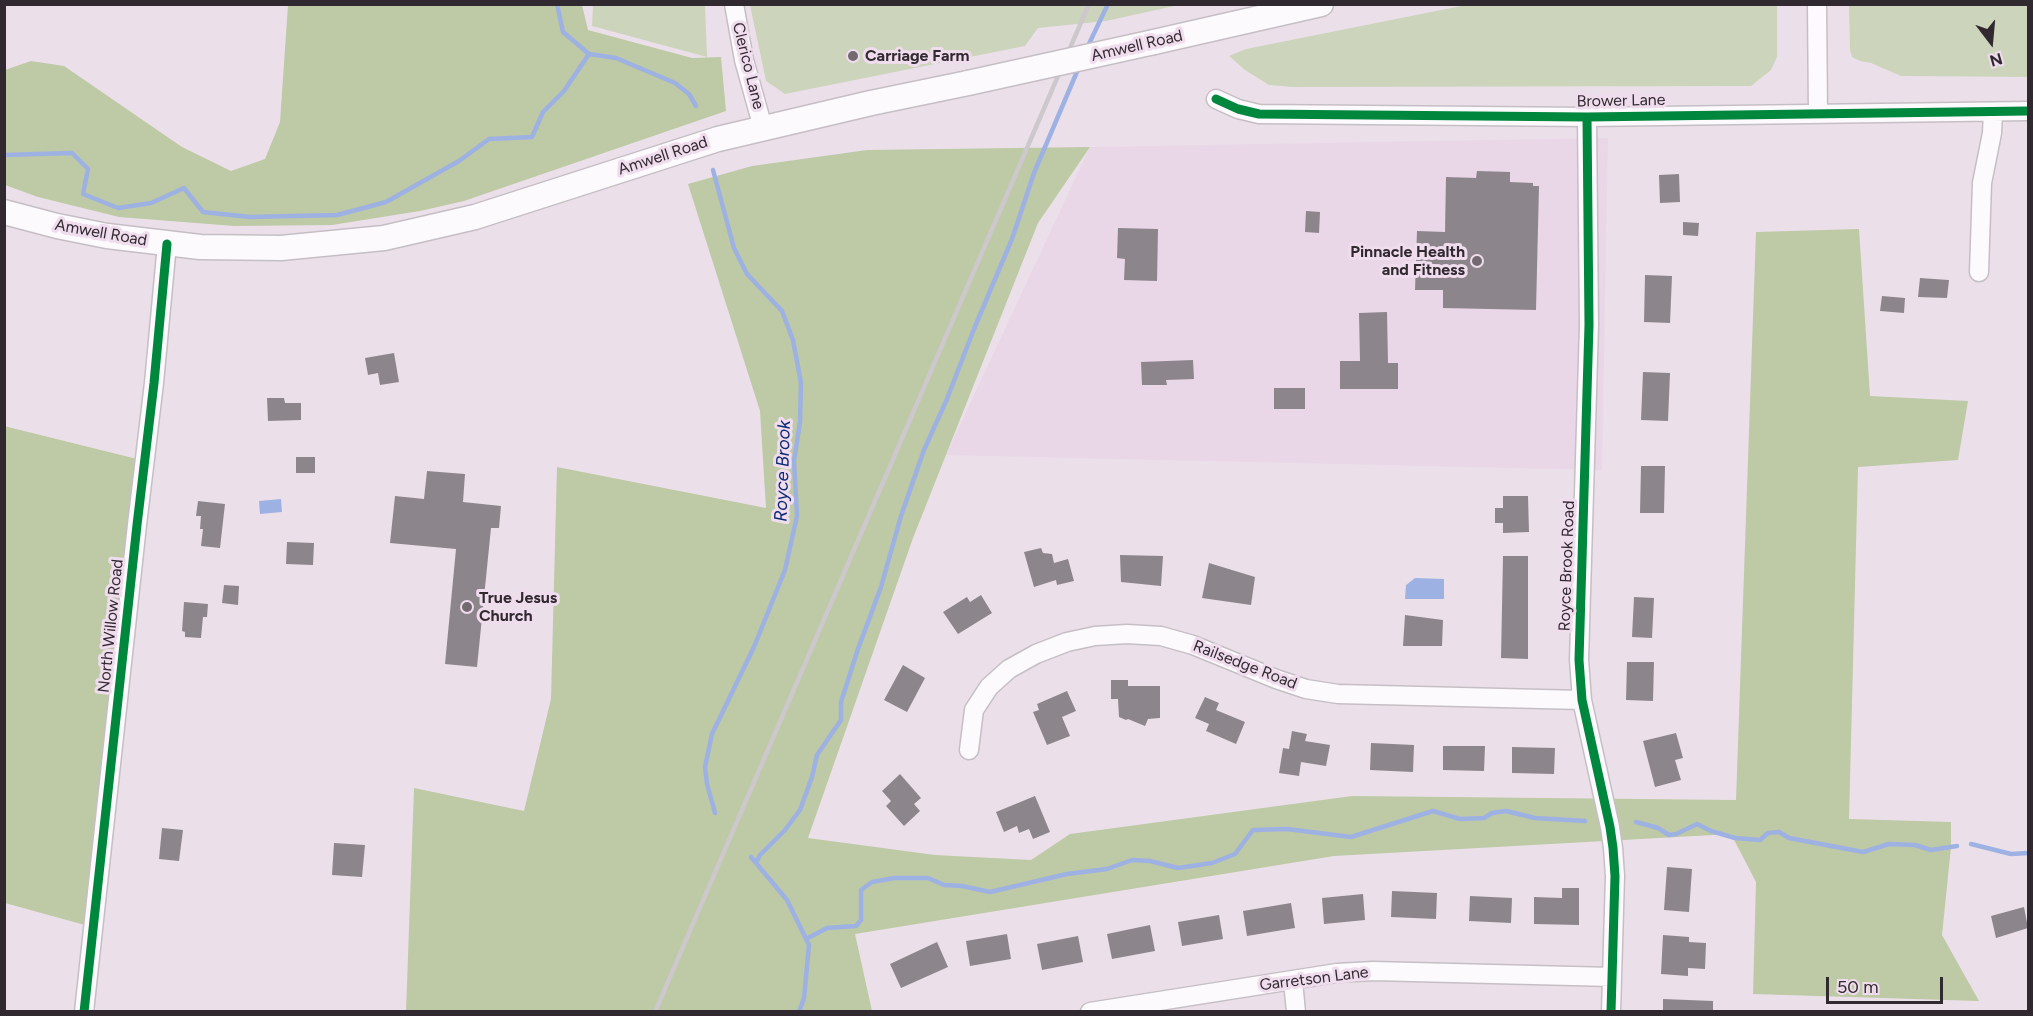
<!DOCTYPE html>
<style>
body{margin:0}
#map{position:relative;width:2033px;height:1016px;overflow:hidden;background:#ebe0ea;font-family:Figtree,sans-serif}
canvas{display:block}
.frame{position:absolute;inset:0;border:6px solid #312930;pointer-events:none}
.north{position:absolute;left:1961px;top:12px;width:60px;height:60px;-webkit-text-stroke:4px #efdced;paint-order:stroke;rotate:164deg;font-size:16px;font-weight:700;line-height:24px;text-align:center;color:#312930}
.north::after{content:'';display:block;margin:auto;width:21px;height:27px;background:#312930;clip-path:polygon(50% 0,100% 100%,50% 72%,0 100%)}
.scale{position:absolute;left:1826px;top:977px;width:117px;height:27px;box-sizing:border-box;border:3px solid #312930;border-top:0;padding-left:8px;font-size:18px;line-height:21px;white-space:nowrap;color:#312930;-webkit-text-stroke:4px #efdced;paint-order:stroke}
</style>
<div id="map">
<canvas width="2033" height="1016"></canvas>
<div class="frame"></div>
<div class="north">N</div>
<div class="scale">50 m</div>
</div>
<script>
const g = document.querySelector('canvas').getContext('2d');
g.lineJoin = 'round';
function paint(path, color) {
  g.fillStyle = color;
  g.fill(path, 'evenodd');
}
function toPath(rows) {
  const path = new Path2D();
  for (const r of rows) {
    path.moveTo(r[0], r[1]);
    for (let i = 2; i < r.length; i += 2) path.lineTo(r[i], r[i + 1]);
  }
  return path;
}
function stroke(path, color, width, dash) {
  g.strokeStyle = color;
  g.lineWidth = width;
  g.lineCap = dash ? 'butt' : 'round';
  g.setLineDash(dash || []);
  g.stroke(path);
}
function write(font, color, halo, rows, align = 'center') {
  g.font = font + ' Figtree,sans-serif';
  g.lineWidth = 6;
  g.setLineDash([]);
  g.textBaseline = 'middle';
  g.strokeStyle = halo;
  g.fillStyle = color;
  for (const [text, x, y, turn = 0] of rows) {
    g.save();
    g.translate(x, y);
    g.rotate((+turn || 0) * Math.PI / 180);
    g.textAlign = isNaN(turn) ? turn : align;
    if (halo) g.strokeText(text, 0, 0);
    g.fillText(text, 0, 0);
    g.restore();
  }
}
paint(toPath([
 [1608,138,1602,470,946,455,1090,147]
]), '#e9d6e7');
paint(toPath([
 [1471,4,1777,5,1777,57,1771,70,1751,86,1292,87,1269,85,1245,70,1229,56,1246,49],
 [593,5,705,5,707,57,592,26],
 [750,5,750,4,1179,5,1106,21,1038,28,1025,46,785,94,766,81],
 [1849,5,2028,5,2028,77,1901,76,1871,63,1860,61,1852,57,1850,50]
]), '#cdd4bc');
paint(toPath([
 [288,5,582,5,588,30,692,58,721,57,726,111,464,201,420,211,332,225,234,226,119,217,38,197,5,185,5,70,31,61,64,66,182,147,231,171,265,159,280,122],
 [1090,147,1038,223,913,538,808,838,935,855,1031,860,1070,834,1352,796,1736,800,1756,232,1859,229,1870,396,1968,401,1958,460,1858,467,1849,819,1951,822,1951,847,1942,935,1979,1001,1753,994,1756,882,1731,834,1334,856,855,934,872,1011,406,1012,414,788,524,811,551,699,557,467,766,508,760,411,688,184,752,166,867,150],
 [4,426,137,459,92,927,5,903]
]), '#bec9a5');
paint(toPath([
 [281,499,282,512,260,514,259,501],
 [1415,578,1444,579,1444,599,1405,599,1406,585]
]), '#9eb1e3');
stroke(toPath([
 [557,4,563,32,589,54,616,58,675,83,689,94,696,106],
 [1087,48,1108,4],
 [4,155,72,153,88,169,83,194,118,208,151,203,184,188,203,212,250,217,337,215,386,202,459,161,489,139,532,137,543,112,564,91,589,54],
 [713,170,734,248,747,274,782,311,793,340,801,383,800,422,794,461,797,516,785,570,754,647,712,734,705,767,707,784,715,813],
 [1636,822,1658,828,1669,835,1676,834,1697,824,1711,831,1735,838,1760,840,1768,833,1779,832,1789,838,1863,852,1889,844,1915,845,1931,850,1957,846],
 [1971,844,2011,854,2028,853],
 [751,857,787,900,809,945,804,998,799,1012],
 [756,863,760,855,785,830,800,810,812,777,817,755,841,720,841,702,858,649,881,587,901,516,924,450,947,399,974,329,1012,239,1034,173,1079,67],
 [806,939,827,928,856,926,861,920,861,890,872,882,894,878,928,878,944,885,962,886,990,892,1067,874,1107,869,1132,860,1150,861,1178,868,1212,863,1235,854,1253,830,1287,829,1351,837,1433,811,1460,819,1484,818,1492,813,1506,811,1535,818,1585,821]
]), '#9eb1e3', 4.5);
paint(toPath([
 [1477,171,1510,172,1510,182,1533,183,1533,186,1539,186,1536,310,1443,308,1443,290,1415,290,1417,231,1445,232,1446,177,1476,178],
 [1679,174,1680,202,1660,203,1659,175],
 [1306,211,1320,212,1319,233,1305,232],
 [1683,222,1699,223,1698,236,1683,235],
 [1118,228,1158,229,1157,281,1124,280,1125,259,1117,258],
 [1645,275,1672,276,1670,323,1644,322],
 [1920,278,1949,280,1947,298,1918,297],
 [1882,296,1905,298,1904,313,1880,311],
 [1387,312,1388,363,1398,363,1398,389,1340,389,1340,361,1360,361,1359,313],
 [394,353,399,382,380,385,378,373,368,375,365,358],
 [1193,360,1194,379,1166,380,1167,385,1142,385,1141,362],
 [1643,372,1670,373,1668,421,1641,420],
 [1274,388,1305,388,1305,409,1274,409],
 [267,398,284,398,285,403,301,403,301,420,268,421],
 [296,457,315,457,315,473,296,473],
 [1641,466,1665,466,1664,513,1640,513],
 [427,471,465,474,463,502,501,506,499,528,491,528,477,667,445,664,456,549,390,543,395,496,424,499],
 [1503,496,1528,496,1529,532,1503,533,1503,523,1495,523,1495,508,1503,508],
 [198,501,225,504,220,548,201,546,203,529,200,529,201,516,196,516],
 [287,542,314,543,313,565,286,564],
 [1041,548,1043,553,1052,554,1054,563,1068,559,1074,581,1057,585,1056,580,1034,587,1024,552],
 [1120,555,1163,556,1161,586,1121,582],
 [1503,556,1528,556,1528,659,1501,658],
 [1209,563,1255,577,1251,605,1202,598],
 [224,585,239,586,238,605,222,603],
 [981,595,992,613,958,634,943,612,967,597,970,602],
 [1634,597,1654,598,1652,638,1632,637],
 [184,602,208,604,207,617,203,617,201,638,185,637,185,632,182,631],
 [1405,615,1443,620,1442,646,1403,646],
 [1627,662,1654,662,1653,701,1626,700],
 [903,665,925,678,907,712,884,700],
 [1111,680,1128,680,1128,686,1160,686,1160,718,1148,719,1145,726,1128,719,1126,720,1119,717,1118,699,1111,699],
 [1067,691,1076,711,1062,717,1070,736,1047,745,1033,712,1039,710,1037,704],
 [1205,697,1219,703,1216,710,1245,722,1236,744,1206,731,1209,724,1195,718],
 [1292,731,1307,734,1305,741,1330,745,1326,766,1301,762,1299,776,1279,773,1283,748,1289,749],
 [1676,733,1683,758,1675,760,1681,780,1655,787,1643,741],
 [1371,743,1414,745,1413,772,1370,770],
 [1443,746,1485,746,1484,771,1443,770],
 [1512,747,1555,748,1554,774,1512,773],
 [900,774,921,798,914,804,920,811,904,826,886,806,891,801,882,791],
 [1035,796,1050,832,1033,839,1029,829,1019,833,1017,826,1004,832,996,812],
 [162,828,183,830,179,861,159,859],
 [334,843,365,845,362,877,332,875],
 [1667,867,1692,869,1689,912,1664,910],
 [1562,888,1579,888,1579,925,1534,924,1534,897,1562,898],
 [1392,891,1437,893,1436,919,1391,917],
 [1363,894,1365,920,1324,924,1322,898],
 [1470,896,1512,898,1511,923,1469,921],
 [1291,903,1295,928,1247,936,1243,911],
 [2024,907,2028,928,1996,938,1991,916],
 [1219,915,1223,939,1182,946,1178,922],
 [1150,925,1155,951,1112,959,1107,934],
 [1007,934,1011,959,970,966,966,941],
 [1663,935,1689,937,1689,942,1706,943,1705,969,1688,968,1688,976,1661,974],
 [1078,936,1083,962,1042,970,1037,944],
 [937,942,948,967,901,988,890,964],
 [1663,999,1713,1001,1713,1011,1663,1011]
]), '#8d858c');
const minor = toPath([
 [734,4,744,60,763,128],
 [1817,4,1818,114],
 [1216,99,1238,109,1259,114,1587,117,2028,111],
 [1587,117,1589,325,1579,660,1582,700,1610,827,1613,848,1615,876,1611,1012],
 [1979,272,1982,183,1992,133,1993,112],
 [969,750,974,710,989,687,1009,669,1036,654,1067,642,1095,636,1127,634,1161,636,1193,645,1276,679,1306,689,1338,694,1582,700],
 [1293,981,1296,1012],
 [84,1012,137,525,154,383,167,244],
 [1090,1012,1337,973,1373,971,1612,977]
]);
const major = toPath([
 [1154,42,1321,4],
 [4,212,57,226,107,236,200,247,281,248,384,238,475,217,718,139,871,103,968,83]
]);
stroke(minor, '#c6bec5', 21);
stroke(major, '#c6bec5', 27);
stroke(minor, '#fcfafc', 18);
stroke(major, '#fcfafc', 24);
stroke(toPath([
 [655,1012,1089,4]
]), '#ccc8cb', 4.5);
const majorBridge = toPath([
 [968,83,1154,42]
]);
stroke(majorBridge, '#c6bec5', 27, []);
stroke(majorBridge, '#fcfafc', 24);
stroke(toPath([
 [1216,99,1238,109,1259,114,1587,117,2028,111],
 [1587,117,1589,325,1579,660,1582,700,1610,827,1613,848,1615,876,1611,1012],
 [84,1012,137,525,154,383,167,244]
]), '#00873e', 9);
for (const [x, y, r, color] of [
 [853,56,6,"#726971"],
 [1477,261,6,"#726971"],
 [467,607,6,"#726971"]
]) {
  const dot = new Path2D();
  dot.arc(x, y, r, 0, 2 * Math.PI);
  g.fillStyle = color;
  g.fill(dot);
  stroke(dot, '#efdced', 2);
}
write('16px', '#312930', '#efdced', [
 ["Amwell Road",1137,46,-13],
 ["Clerico Lane",748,66,76],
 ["Brower Lane",1621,101,-1],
 ["Amwell Road",663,156,-18],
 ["Amwell Road",101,233,10],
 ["Royce Brook Road",1567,566,-88],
 ["North Willow Road",111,626,-84],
 ["Railsedge Road",1245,665,21],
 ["Garretson Lane",1314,979,-7]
]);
write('bold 16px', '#312930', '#efdced', [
 ["Carriage Farm",865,56],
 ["Pinnacle Health",1465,252,"right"],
 ["and Fitness",1465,270,"right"],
 ["True Jesus",479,598],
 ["Church",479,616]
], 'left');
write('italic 18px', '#0b2874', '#efdced', [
 ["Royce Brook",783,471,-88]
]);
</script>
